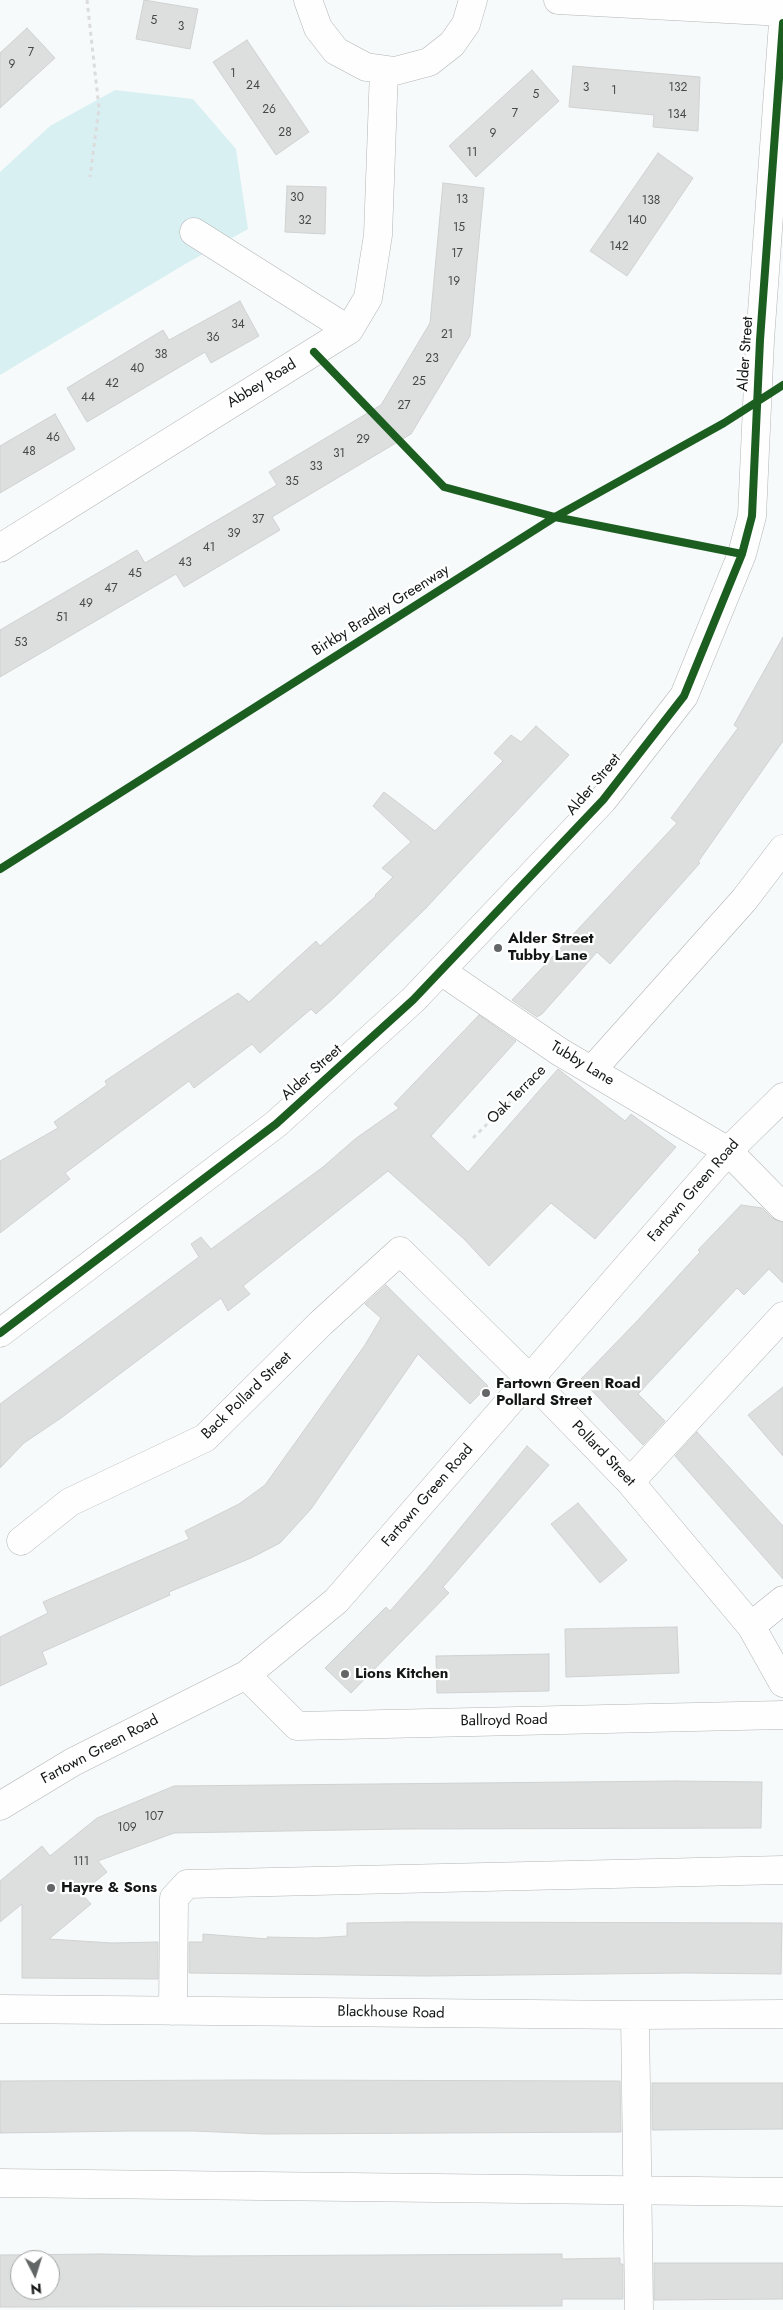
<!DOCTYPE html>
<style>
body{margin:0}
#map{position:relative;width:783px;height:2310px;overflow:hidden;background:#f7fafa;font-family:Jost,sans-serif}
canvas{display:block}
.north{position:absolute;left:10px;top:2250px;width:50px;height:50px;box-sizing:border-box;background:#fff;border:1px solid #a1a2a2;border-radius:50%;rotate:175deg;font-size:14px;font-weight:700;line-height:20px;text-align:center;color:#141616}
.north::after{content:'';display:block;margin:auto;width:18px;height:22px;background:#636666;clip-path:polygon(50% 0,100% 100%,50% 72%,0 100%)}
</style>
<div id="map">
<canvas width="783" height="2310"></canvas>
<div class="north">N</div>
</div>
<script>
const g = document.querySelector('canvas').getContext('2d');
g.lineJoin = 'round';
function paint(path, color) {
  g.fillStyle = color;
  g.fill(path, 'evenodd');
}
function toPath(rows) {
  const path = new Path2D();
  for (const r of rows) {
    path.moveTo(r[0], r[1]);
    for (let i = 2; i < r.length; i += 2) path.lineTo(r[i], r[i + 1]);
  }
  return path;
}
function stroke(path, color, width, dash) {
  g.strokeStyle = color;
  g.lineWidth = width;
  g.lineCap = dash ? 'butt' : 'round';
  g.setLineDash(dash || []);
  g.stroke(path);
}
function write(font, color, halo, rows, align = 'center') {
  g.font = font + ' Jost,sans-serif';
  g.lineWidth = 4.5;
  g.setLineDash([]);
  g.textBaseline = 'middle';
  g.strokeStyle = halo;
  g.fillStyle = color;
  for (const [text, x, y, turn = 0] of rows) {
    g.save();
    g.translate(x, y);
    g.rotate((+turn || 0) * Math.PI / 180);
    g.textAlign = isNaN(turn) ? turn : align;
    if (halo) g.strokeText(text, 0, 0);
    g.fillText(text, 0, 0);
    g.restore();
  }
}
paint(toPath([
 [115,90,193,99,236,149,248,229,187,263,0,375,0,172,50,126]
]), '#d9f0f3');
const building = toPath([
 [144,0,198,9,190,49,136,39,144,0],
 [27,28,55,58,0,108,0,53,27,28],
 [247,40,309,132,276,155,213,62,247,40],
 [573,66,700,77,698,131,653,127,654,115,569,107,573,66],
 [532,70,559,101,476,177,449,146,532,70],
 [658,153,693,178,627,276,590,251,658,153],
 [443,183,484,188,470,336,411,434,272,517,280,530,184,587,176,574,0,677,0,630,137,550,145,563,187,538,277,485,269,472,381,405,430,323,443,183],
 [287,186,326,187,325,234,285,232,287,186],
 [240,301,259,336,211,363,205,352,87,422,67,388,163,330,169,340,240,301],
 [55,414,75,449,0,493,0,446,55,414],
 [783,637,783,741,698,862,700,863,610,964,597,952,542,1014,537,1017,512,1000,677,823,671,818,738,728,734,725,783,637],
 [536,726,569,755,425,909,335,997,316,1014,311,1009,260,1053,252,1044,194,1088,189,1081,65,1173,70,1179,0,1233,0,1161,58,1128,54,1122,107,1085,105,1081,195,1021,238,993,249,1002,316,941,320,946,376,896,375,895,393,877,382,868,411,842,373,806,384,792,435,831,503,761,494,753,511,735,521,742,536,726],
 [479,1015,516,1041,431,1136,468,1172,558,1069,625,1121,631,1114,676,1147,595,1239,551,1203,489,1266,464,1239,388,1171,243,1286,250,1294,228,1311,221,1298,61,1418,24,1443,0,1468,0,1404,199,1257,191,1244,201,1237,211,1249,323,1167,355,1139,399,1108,394,1104,479,1015],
 [741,1205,762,1208,772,1218,783,1222,783,1283,769,1269,744,1295,737,1288,638,1394,665,1421,643,1445,581,1379,639,1319,700,1252,698,1250,741,1205],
 [386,1285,488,1386,470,1404,418,1354,311,1509,280,1543,251,1558,169,1592,170,1595,42,1652,47,1664,0,1686,0,1637,48,1613,43,1602,189,1539,185,1531,239,1504,265,1485,365,1345,381,1318,365,1304,386,1285],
 [783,1387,783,1456,748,1415,783,1387],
 [697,1432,783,1526,783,1579,675,1456,697,1432],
 [527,1446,549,1465,443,1587,449,1593,351,1693,325,1668,386,1607,390,1611,426,1570,527,1446],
 [578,1503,627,1560,600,1583,551,1524,578,1503],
 [677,1627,679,1673,566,1677,565,1629,677,1627],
 [549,1654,549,1691,437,1693,436,1656,549,1654],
 [675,1781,762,1782,761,1828,401,1829,174,1833,98,1861,107,1872,81,1893,91,1904,49,1939,112,1943,158,1942,158,1979,22,1978,22,1904,0,1922,0,1881,42,1846,50,1856,97,1818,174,1786,675,1781],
 [408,1922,782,1923,781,1974,685,1973,426,1976,189,1973,189,1942,203,1942,203,1934,268,1939,267,1937,317,1938,347,1936,347,1923,408,1922],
 [255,2080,620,2081,621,2132,265,2134,193,2131,130,2131,0,2133,0,2081,255,2080],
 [652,2083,783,2083,783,2129,652,2130,652,2083],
 [102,2254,195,2256,562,2254,562,2259,620,2258,620,2264,623,2264,623,2299,562,2299,562,2306,0,2307,0,2255,102,2254],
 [20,2260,50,2260,50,2290,20,2290,20,2260],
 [654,2263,783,2263,783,2299,654,2300,654,2263]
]);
paint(building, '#dddfdf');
stroke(building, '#d0d2d2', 1);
const minor = toPath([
 [308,0,318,28,336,51,366,67,395,71,429,62,452,44,466,24,473,0],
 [558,0,783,12],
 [194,232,349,330],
 [0,548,349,330,368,298,378,235,384,70],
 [441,971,560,1052,728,1151,783,1207],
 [592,1070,744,900,783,849],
 [0,1333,276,1124,413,1000,603,800,684,696,742,554,752,516,760,340,783,23],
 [630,1482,783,1316],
 [21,1541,70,1502,205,1438,321,1323,400,1251,531,1380,630,1482,751,1626,783,1683],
 [751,1626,783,1600],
 [246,1675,297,1726,783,1715],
 [0,1806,73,1762,246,1675,336,1601,728,1151,783,1097],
 [0,2009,635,2015,783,2014],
 [173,2011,174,1898,187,1884,783,1870],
 [635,2015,639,2310],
 [0,2183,783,2192]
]);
stroke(minor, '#b3b5b5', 29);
stroke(toPath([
 [87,0,99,108,90,177],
 [473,1138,538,1074]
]), '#dcdcdc', 3, [4, 4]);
stroke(minor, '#fefefe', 28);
stroke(toPath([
 [314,352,444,487,555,517,742,554],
 [0,869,555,517,724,423,783,385],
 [0,1333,276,1124,413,1000,603,800,684,696,742,554,752,516,760,340,783,23]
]), '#1b5e20', 8);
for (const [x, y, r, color] of [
 [498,948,5,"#636666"],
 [486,1393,5,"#636666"],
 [345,1674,5,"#636666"],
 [51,1888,5,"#636666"]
]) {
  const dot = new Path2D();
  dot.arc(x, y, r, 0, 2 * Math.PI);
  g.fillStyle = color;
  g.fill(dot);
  stroke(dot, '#fff', 2);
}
write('12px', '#464848', null, [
 ["5",154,21],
 ["3",181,27],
 ["7",31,53],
 ["9",12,65],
 ["1",233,74],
 ["24",253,86],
 ["3",586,88],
 ["132",678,88],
 ["1",614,91],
 ["5",536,95],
 ["26",269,110],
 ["7",515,114],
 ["134",677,115],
 ["28",285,133],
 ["9",493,134],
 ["11",472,153],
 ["30",297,198],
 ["13",462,200],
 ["138",651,201],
 ["32",305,221],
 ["140",637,221],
 ["15",459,228],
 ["142",619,247],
 ["17",457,254],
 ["19",454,282],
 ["34",238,325],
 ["21",447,335],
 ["36",213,338],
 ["38",161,355],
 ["23",432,359],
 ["40",137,369],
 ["25",419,382],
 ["42",112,384],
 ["44",88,398],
 ["27",404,406],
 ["46",53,438],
 ["29",363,440],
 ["48",29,452],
 ["31",339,454],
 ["33",316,467],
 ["35",292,482],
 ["37",258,520],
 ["39",234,534],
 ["41",209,548],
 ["43",185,563],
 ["45",135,574],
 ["47",111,589],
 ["49",86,604],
 ["51",62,618],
 ["53",21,643],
 ["107",154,1817],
 ["109",127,1828],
 ["111",81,1862]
]);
write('15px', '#141616', '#fff', [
 ["Alder Street",746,354,-86],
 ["Abbey Road",262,384,-32],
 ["Birkby Bradley Greenway",381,611,-32],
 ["Alder Street",594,785,-50],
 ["Tubby Lane",582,1064,31],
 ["Alder Street",312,1073,-42],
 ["Oak Terrace",517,1095,-45],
 ["Fartown Green Road",694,1191,-49],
 ["Back Pollard Street",247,1396,-44],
 ["Pollard Street",603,1454,46],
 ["Fartown Green Road",428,1496,-49],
 ["Ballroyd Road",504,1721,-1],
 ["Fartown Green Road",100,1750,-28],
 ["Blackhouse Road",391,2013,1]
]);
write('bold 15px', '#141616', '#fff', [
 ["Alder Street",508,939],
 ["Tubby Lane",508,956],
 ["Fartown Green Road",496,1384],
 ["Pollard Street",496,1401],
 ["Lions Kitchen",355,1674],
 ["Hayre & Sons",61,1888]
], 'left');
</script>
